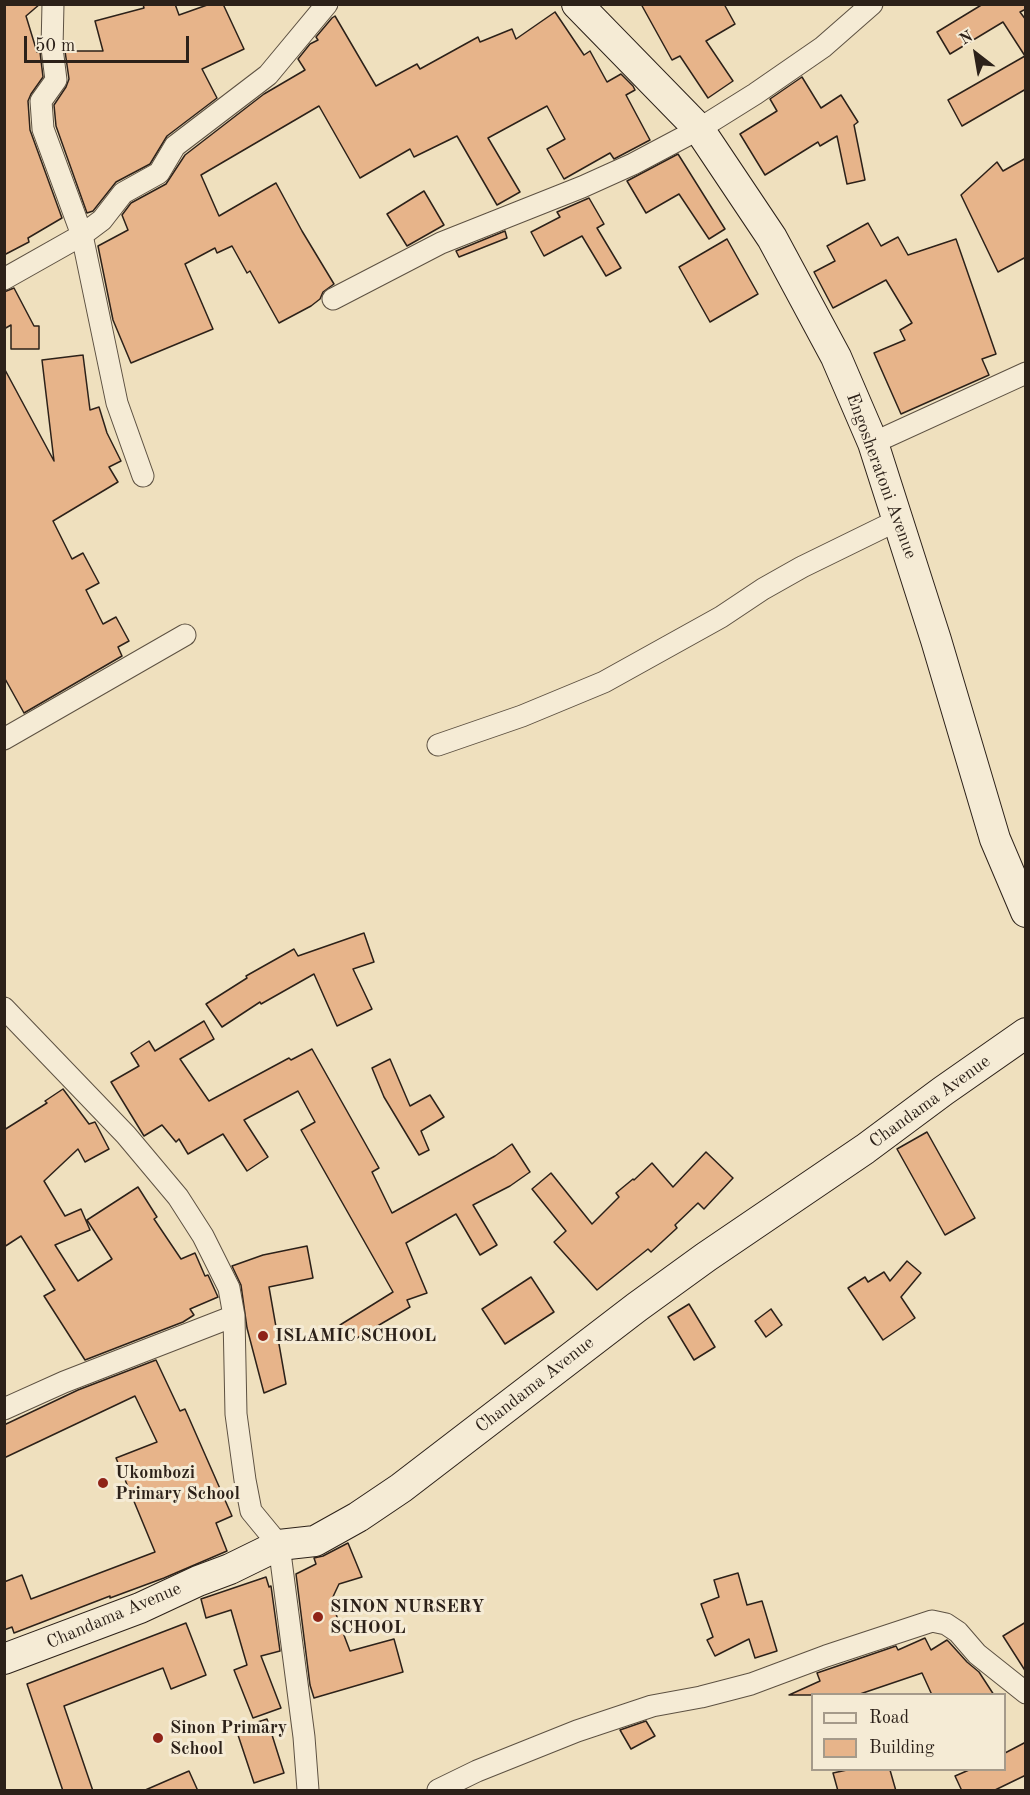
<!DOCTYPE html>
<style>
body{margin:0}
#map{position:relative;width:1030px;height:1795px;overflow:hidden;background:#efe0be;font-family:"Old Standard TT",serif}
canvas{display:block}
.frame{position:absolute;inset:0;border:6px solid #2c2119;pointer-events:none}
.legend{position:absolute;left:811px;top:1693px;width:195px;height:78px;box-sizing:border-box;background:#f5ebd5;border:2px solid #a59a8a;margin:0;padding:8px 10px;list-style:none;font-size:18px;color:#2c2119}
.legend li{display:flex;align-items:center;gap:12px;height:30px}
.legend b{width:30px;border:2px solid #a59a8a}
.north{position:absolute;left:946px;top:24px;width:60px;height:60px;-webkit-text-stroke:4px #f5ebd5;paint-order:stroke;rotate:329deg;font-size:16px;font-weight:700;line-height:24px;text-align:center;color:#2c2119}
.north::after{content:'';display:block;margin:auto;width:21px;height:27px;background:#2c2119;clip-path:polygon(50% 0,100% 100%,50% 72%,0 100%)}
.scale{position:absolute;left:24px;top:36px;width:165px;height:27px;box-sizing:border-box;border:3px solid #2c2119;border-top:0;padding-left:8px;font-size:18px;line-height:21px;white-space:nowrap;color:#2c2119;-webkit-text-stroke:4px #f5ebd5;paint-order:stroke}
</style>
<div id="map">
<canvas width="1030" height="1795"></canvas>
<div class="frame"></div>
<ul class="legend">
<li><b style="height:8px;background:#f5ebd5"></b>Road</li>
<li><b style="height:16px;background:#e7b48a"></b>Building</li>
</ul>
<div class="north">N</div>
<div class="scale">50 m</div>
</div>
<script>
const g = document.querySelector('canvas').getContext('2d');
g.lineJoin = 'round';
function paint(path, color) {
  g.fillStyle = color;
  g.fill(path, 'evenodd');
}
function toPath(rows) {
  const path = new Path2D();
  for (const r of rows) {
    path.moveTo(r[0], r[1]);
    for (let i = 2; i < r.length; i += 2) path.lineTo(r[i], r[i + 1]);
  }
  return path;
}
function stroke(path, color, width, dash) {
  g.strokeStyle = color;
  g.lineWidth = width;
  g.lineCap = dash ? 'butt' : 'round';
  g.setLineDash(dash || []);
  g.stroke(path);
}
function write(font, color, halo, rows, align = 'center') {
  g.font = font + ' "Old Standard TT",serif';
  g.lineWidth = 6;
  g.setLineDash([]);
  g.textBaseline = 'middle';
  g.strokeStyle = halo;
  g.fillStyle = color;
  for (const [text, x, y, turn = 0] of rows) {
    g.save();
    g.translate(x, y);
    g.rotate((+turn || 0) * Math.PI / 180);
    g.textAlign = isNaN(turn) ? turn : align;
    if (halo) g.strokeText(text, 0, 0);
    g.fillText(text, 0, 0);
    g.restore();
  }
}
const building = toPath([
 [4,4,40,4,26,16,37,52,40,52,43,77,31,94,28,101,30,130,62,218,28,238,29,242,4,255,4,4],
 [143,4,175,4,179,15,210,4,223,4,244,49,202,69,217,98,167,136,150,164,116,182,93,211,87,213,56,126,54,105,66,87,69,79,65,51,103,51,95,21,144,8,143,4],
 [641,4,724,4,735,24,706,41,733,81,708,98,680,56,672,60,641,4],
 [983,4,1026,4,1026,9,1020,12,1026,20,1026,89,962,126,948,100,1025,56,1003,22,950,54,937,32,983,4],
 [555,12,584,55,590,51,607,82,621,74,633,86,635,90,626,95,650,140,614,159,610,153,564,179,547,149,565,139,547,106,488,138,520,192,497,205,457,136,414,157,410,149,360,178,319,106,201,175,219,216,276,183,302,231,334,284,323,292,320,299,311,306,279,323,250,271,247,273,232,246,217,253,215,248,185,264,213,329,131,363,113,320,98,246,128,230,122,215,131,203,166,184,185,155,264,94,305,70,298,59,310,44,318,40,316,37,332,18,335,16,376,86,417,64,420,69,478,37,480,42,512,29,516,39,555,12],
 [802,77,821,108,841,95,858,122,854,125,865,180,847,184,837,136,820,146,818,142,765,175,740,134,777,111,770,99,802,77],
 [678,154,725,229,709,239,679,194,646,213,627,181,678,154],
 [1026,158,1026,257,998,272,961,195,997,162,1003,171,1026,158],
 [424,191,444,225,407,246,387,214,424,191],
 [589,198,604,224,597,228,621,268,606,276,582,236,544,256,531,232,560,217,557,212,589,198],
 [868,223,881,246,898,237,908,255,956,239,996,354,982,359,989,375,901,414,874,353,905,340,900,330,912,323,886,280,833,308,814,272,835,261,827,246,868,223],
 [505,231,507,238,459,257,456,251,505,231],
 [727,239,758,294,710,322,679,267,727,239],
 [14,288,34,326,39,326,39,349,11,349,11,325,4,329,4,292,14,288],
 [83,355,90,410,99,407,107,433,121,461,109,467,118,482,53,521,72,559,83,553,99,583,86,590,103,624,116,617,129,641,118,647,122,656,24,713,4,677,4,368,54,461,42,360,83,355],
 [364,933,374,962,353,969,372,1009,337,1026,314,974,261,1004,260,1002,222,1027,206,1004,247,978,246,976,294,949,298,956,364,933],
 [204,1021,214,1039,180,1059,209,1101,289,1058,291,1060,312,1049,379,1168,372,1172,392,1213,495,1156,512,1144,530,1172,510,1186,473,1205,497,1245,480,1255,456,1214,406,1243,427,1293,407,1300,410,1307,350,1342,340,1325,393,1292,301,1130,315,1122,298,1091,244,1120,268,1157,247,1171,223,1134,188,1154,179,1139,176,1142,162,1125,144,1136,111,1082,139,1066,131,1053,149,1041,155,1051,204,1021],
 [390,1059,410,1106,430,1095,444,1117,421,1131,429,1150,419,1155,384,1097,372,1068,390,1059],
 [63,1089,89,1124,95,1122,109,1149,85,1162,78,1149,44,1181,65,1216,81,1209,90,1230,55,1245,78,1281,112,1259,87,1220,138,1187,157,1217,154,1219,181,1259,195,1253,205,1276,208,1275,218,1297,190,1309,194,1315,183,1322,85,1360,44,1296,55,1290,21,1236,4,1247,4,1130,47,1103,45,1101,63,1089],
 [927,1132,975,1218,945,1235,897,1149,927,1132],
 [706,1152,733,1178,704,1209,698,1203,675,1225,677,1228,651,1252,648,1249,597,1290,554,1242,566,1231,532,1189,551,1173,592,1224,619,1197,616,1193,633,1179,634,1180,652,1163,673,1187,706,1152],
 [307,1246,313,1278,269,1287,286,1384,264,1393,247,1328,241,1285,232,1266,263,1255,307,1246],
 [907,1261,921,1273,901,1297,915,1318,883,1340,848,1288,865,1277,868,1282,884,1272,890,1281,907,1261],
 [531,1277,554,1312,505,1344,482,1309,531,1277],
 [689,1304,715,1347,694,1360,668,1317,689,1304],
 [771,1309,782,1325,766,1337,755,1321,771,1309],
 [156,1360,180,1411,185,1409,232,1516,216,1523,227,1551,164,1578,110,1598,110,1596,14,1633,12,1627,4,1630,4,1582,22,1575,31,1599,155,1552,116,1458,157,1442,135,1396,4,1458,4,1425,78,1390,156,1360],
 [348,1543,362,1577,339,1584,331,1601,350,1651,394,1639,403,1672,314,1698,310,1685,296,1574,316,1564,314,1558,323,1556,348,1543],
 [738,1573,747,1605,762,1601,777,1651,755,1658,749,1639,715,1656,707,1640,713,1637,701,1604,719,1597,714,1580,738,1573],
 [266,1577,269,1587,271,1586,280,1651,261,1656,281,1708,253,1718,234,1670,247,1665,231,1610,206,1618,201,1599,266,1577],
 [1026,1622,1026,1672,1003,1636,1026,1622],
 [186,1623,206,1675,171,1689,163,1668,64,1706,93,1791,63,1791,27,1684,186,1623],
 [925,1638,931,1650,947,1640,949,1642,967,1662,979,1672,994,1695,932,1695,922,1673,857,1695,789,1695,820,1681,817,1673,896,1646,898,1650,925,1638],
 [267,1719,284,1773,254,1783,236,1729,267,1719],
 [646,1721,655,1736,631,1749,620,1730,646,1721],
 [1026,1742,1026,1775,993,1791,962,1791,955,1776,969,1770,1005,1770,1005,1753,1026,1742],
 [847,1770,890,1770,896,1791,838,1791,833,1773,847,1770],
 [189,1771,198,1791,143,1791,189,1771]
]);
paint(building, '#e7b48a');
stroke(building, '#2c2119', 1.5);
const street = toPath([
 [53,4,52,48,56,80,41,101,43,129,82,235,117,403,143,476],
 [4,279,82,235,102,220,123,193,159,173,175,146,268,75,327,4],
 [333,299,441,243,582,187,633,164,699,129,755,94,823,47,872,4],
 [873,443,1026,373],
 [4,739,185,635],
 [438,745,522,716,604,682,721,617,763,589,802,567,898,520],
 [4,1008,126,1135,178,1197,203,1236,229,1288,234,1316,236,1414,245,1480,251,1511,279,1545,304,1737,308,1790],
 [4,1409,64,1382,234,1316],
 [438,1790,477,1771,577,1731,652,1706,701,1697,751,1684,826,1656,932,1621,946,1624,958,1632,977,1654,1026,1693]
]);
const secondary = toPath([
 [577,4,699,129,772,238,836,357,873,443,936,640,995,839,1026,912],
 [4,1659,140,1608,198,1581,230,1569,279,1545,315,1541,358,1517,401,1488,637,1307,706,1257,865,1149,943,1091,1026,1033]
]);
stroke(street, '#5d5142', 23);
stroke(secondary, '#2c2119', 32);
stroke(street, '#f5ebd5', 21);
stroke(secondary, '#f5ebd5', 30);
for (const [x, y, r, color] of [
 [263,1336,6,"#8f2418"],
 [103,1483,6,"#8f2418"],
 [318,1617,6,"#8f2418"],
 [158,1738,6,"#8f2418"]
]) {
  const dot = new Path2D();
  dot.arc(x, y, r, 0, 2 * Math.PI);
  g.fillStyle = color;
  g.fill(dot);
  stroke(dot, '#f5ebd5', 2);
}
write('18px', '#2c2119', '#f5ebd5', [
 ["Engosheratoni Avenue",881,476,70],
 ["Chandama Avenue",930,1102,-36],
 ["Chandama Avenue",535,1385,-38],
 ["Chandama Avenue",114,1616,-23]
]);
write('bold 18px', '#2c2119', '#f5ebd5', [
 ["ISLAMIC SCHOOL",275,1336],
 ["Ukombozi",115,1473],
 ["Primary School",115,1494],
 ["SINON NURSERY",330,1607],
 ["SCHOOL",330,1628],
 ["Sinon Primary",170,1728],
 ["School",170,1749]
], 'left');
</script>
